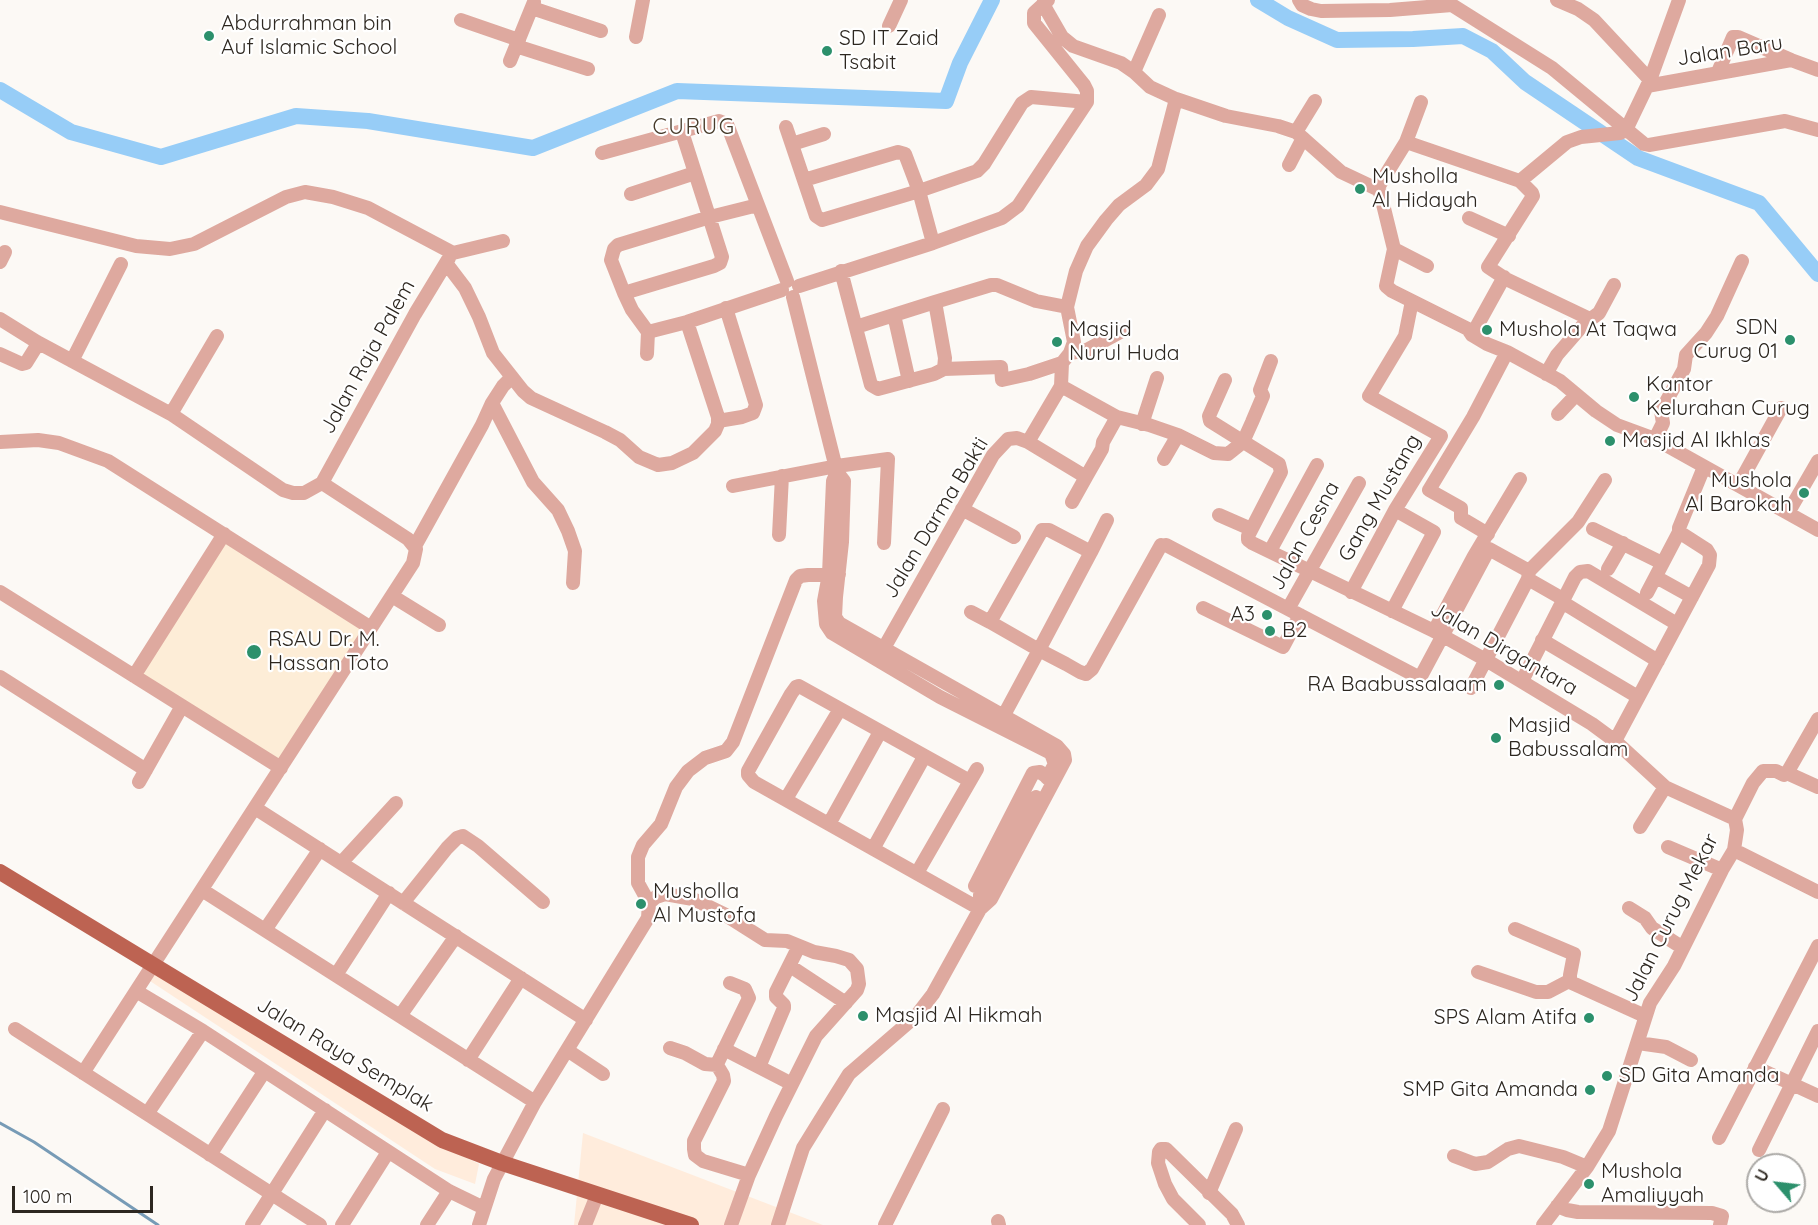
<!DOCTYPE html>
<style>
body{margin:0}
#map{position:relative;width:1818px;height:1225px;overflow:hidden;background:#fcf9f5;font-family:Quicksand,sans-serif}
canvas{display:block}
.north{position:absolute;left:1746px;top:1153px;width:60px;height:60px;box-sizing:border-box;background:#fff;border:2px solid #aba9a6;border-radius:50%;rotate:298deg;font-size:16px;font-weight:700;line-height:24px;text-align:center;color:#2d2720}
.north::after{content:'';display:block;margin:auto;width:21px;height:27px;background:#2c906c;clip-path:polygon(50% 0,100% 100%,50% 72%,0 100%)}
.scale{position:absolute;left:12px;top:1186px;width:141px;height:27px;box-sizing:border-box;border:3px solid #2d2720;border-top:0;padding-left:8px;font-size:18px;line-height:21px;white-space:nowrap;color:#2d2720;-webkit-text-stroke:4px #fff;paint-order:stroke}
</style>
<div id="map">
<canvas width="1818" height="1225"></canvas>
<div class="north">U</div>
<div class="scale">100 m</div>
</div>
<script>
const g = document.querySelector('canvas').getContext('2d');
g.lineJoin = 'round';
function paint(path, color) {
  g.fillStyle = color;
  g.fill(path, 'evenodd');
}
function toPath(rows) {
  const path = new Path2D();
  for (const r of rows) {
    path.moveTo(r[0], r[1]);
    for (let i = 2; i < r.length; i += 2) path.lineTo(r[i], r[i + 1]);
  }
  return path;
}
function stroke(path, color, width, dash) {
  g.strokeStyle = color;
  g.lineWidth = width;
  g.lineCap = dash ? 'butt' : 'round';
  g.setLineDash(dash || []);
  g.stroke(path);
}
function write(font, color, halo, rows, align = 'center') {
  g.font = font + ' Quicksand,sans-serif';
  g.lineWidth = 4.5;
  g.setLineDash([]);
  g.textBaseline = 'middle';
  g.strokeStyle = halo;
  g.fillStyle = color;
  for (const [text, x, y, turn = 0] of rows) {
    g.save();
    g.translate(x, y);
    g.rotate((+turn || 0) * Math.PI / 180);
    g.textAlign = isNaN(turn) ? turn : align;
    if (halo) g.strokeText(text, 0, 0);
    g.fillText(text, 0, 0);
    g.restore();
  }
}
paint(toPath([
 [157,971,440,1144,479,1164,475,1184,435,1169,150,981],
 [583,1133,823,1225,574,1225]
]), '#ffecdc');
paint(toPath([
 [224,540,370,628,280,766,140,675]
]), '#fdedd7');
stroke(toPath([
 [0,1123,34,1142,158,1225]
]), '#779bb6', 3);
stroke(toPath([
 [1258,0,1288,18,1337,40,1413,39,1463,36,1492,51,1525,82,1638,158,1759,203,1818,274],
 [0,90,71,132,161,157,296,116,368,121,533,148,677,91,946,101,960,63,992,0]
]), '#97cdf7', 16);
stroke(toPath([
 [1299,0,1302,5,1311,9,1321,11,1390,10,1452,5,1552,68,1644,144,1649,145,1785,121,1818,130],
 [1557,0,1578,9,1594,20,1650,80],
 [1043,4,1062,37,1073,46,1121,63,1134,72,1150,87,1176,99,1226,116,1278,126,1296,132,1341,172,1377,189],
 [532,8,601,31],
 [461,20,519,40],
 [889,26,901,0],
 [636,37,643,0],
 [516,46,588,69],
 [510,61,534,2],
 [1134,72,1159,15],
 [1718,72,1733,37,1738,37,1791,60],
 [1647,86,1791,60,1818,70],
 [786,127,816,216,822,220,919,191,977,171,984,164,1022,103,1031,97,1087,102],
 [1296,132,1315,101],
 [1406,142,1520,181],
 [792,144,824,134],
 [602,153,719,121,727,124,787,281],
 [1289,165,1303,138],
 [804,180,898,152,905,154,919,191,933,243],
 [1377,189,1380,192,1394,249,1386,286,1392,291,1468,329,1472,335,1487,344,1507,352,1560,381,1596,411,1617,425,1655,439,1818,530],
 [1377,189,1406,142,1421,102],
 [631,194,695,173],
 [0,212,136,246,170,249,194,244,286,197,305,192,333,197,368,208,453,253,503,241],
 [1469,218,1509,236],
 [1394,249,1427,266],
 [0,262,5,252],
 [446,263,465,288,479,317,493,353,523,391,531,398,605,432,620,440,639,457,658,465,672,463,693,453,715,431,718,424,718,417,687,322],
 [841,271,871,385,878,389,934,374,944,369,945,358,935,302,991,285,997,285,1036,301,1067,307],
 [799,286,933,243,1002,218,1018,206,1087,102,1087,91,1084,85,1034,23,1034,13,1048,0],
 [624,293,714,266,720,263,722,257,682,132],
 [894,315,909,381],
 [0,319,37,342,171,414,283,490,293,493,304,493,322,483,408,539,416,549,413,563,83,1073],
 [1590,319,1506,279,1488,267,1533,196,1532,193,1520,181,1567,142,1581,137,1620,133,1626,130,1650,80,1679,0],
 [856,327,935,302],
 [648,332,687,322,782,290],
 [1472,335,1504,277],
 [1070,353,1087,350,1120,332],
 [0,354,22,364,26,363,36,347],
 [647,354,648,332,632,310,624,293,611,260,614,249,618,245,710,217,758,205],
 [72,361,121,264],
 [944,369,1001,367,1002,380,1029,374,1062,363],
 [1546,374,1557,355,1584,324,1599,313,1614,285],
 [1225,380,1209,416,1210,421,1279,464,1281,472,1248,536,1248,540,1252,543,1434,631,1486,660,1592,724,1615,741,1665,787,1735,819],
 [1061,386,1117,417,1149,425,1178,435,1214,453,1228,454,1243,442,1252,422,1263,396,1260,390,1271,361],
 [492,403,533,482,558,510,568,531,575,551,573,583],
 [171,414,217,336],
 [1558,414,1576,395],
 [718,421,742,417,753,413,756,405,726,308],
 [1142,424,1157,378],
 [1655,439,1663,423,1661,411,1684,369,1686,355,1706,333,1717,316,1742,261],
 [0,442,38,440,59,443,108,461,371,628],
 [1028,442,1086,477,1102,449,1103,442,1117,417],
 [1164,459,1178,435],
 [837,472,833,481,829,574,824,601,826,624,832,633,940,697,1051,753,1055,764,1047,778],
 [322,483,415,314,449,258],
 [1739,484,1781,408],
 [733,486,837,466,888,459,884,543],
 [1072,502,1086,477],
 [962,509,1014,537],
 [1788,513,1818,461],
 [1219,515,1251,529],
 [1593,529,1662,563],
 [1488,534,1461,518,1461,508,1429,490,1473,417,1507,352],
 [779,535,782,476],
 [1166,545,1420,678,1489,549],
 [415,546,482,425,492,403,503,386,512,377],
 [1489,549,1529,571],
 [1270,551,1317,465],
 [1091,552,1107,520],
 [1608,569,1623,543],
 [1529,571,1578,522,1605,480],
 [1656,577,1692,597],
 [1528,579,1563,599],
 [0,592,281,768],
 [1351,592,1395,510,1441,436,1369,396,1405,336,1412,301],
 [1647,593,1679,532],
 [392,596,439,625],
 [1562,602,1658,661],
 [1203,608,1283,647,1300,615],
 [1288,609,1359,483],
 [1392,611,1434,532,1395,510],
 [971,612,990,622],
 [1434,631,1474,556,1520,479],
 [1542,640,1638,697],
 [884,648,993,455,1008,439,1017,438,1028,442,1061,386,1062,363,1070,353,1074,342,1067,307,1076,271,1087,246,1106,220,1119,205,1146,185,1158,169,1176,99],
 [134,676,224,534],
 [0,677,146,770],
 [1522,681,1575,577,1580,572,1588,571,1677,624],
 [1471,688,1528,579,1529,571],
 [1004,715,1039,650,1091,552,1049,530,1042,530,990,622,1039,650,1066,664,1080,672,1086,674,1092,669,1161,545],
 [1615,741,1709,565,1710,555,1707,550,1679,532,1679,528,1704,467],
 [1787,773,1818,787],
 [970,781,799,686,796,687,791,694,748,771,748,775,754,782,980,909],
 [139,782,182,706],
 [786,799,840,709],
 [255,808,586,1020],
 [829,824,880,732],
 [1640,827,1665,787],
 [1668,847,1722,870],
 [873,849,924,757],
 [1734,850,1818,892],
 [341,863,396,803],
 [917,873,977,769],
 [975,886,1033,773,1040,772,1047,777],
 [202,890,535,1102],
 [403,903,447,848,457,838,463,836,478,846,543,902],
 [649,903,656,897,665,894,693,899,724,914,765,940,787,941,814,952,836,956,849,960,857,969,859,984,857,990,816,1036,776,1116,749,1175,731,1225],
 [1629,908,1645,918,1652,928,1683,948],
 [980,909,980,895,1036,797],
 [1515,929,1574,954,1570,975,1570,982,1645,1016],
 [265,930,320,849],
 [790,966,846,1003],
 [1478,972,1536,992,1548,992,1569,981],
 [336,975,389,893],
 [730,983,745,989,749,998,718,1062,717,1065,723,1075,724,1081,694,1141,694,1149,695,1155,703,1161,749,1175],
 [136,991,203,1031,449,1191,484,1208],
 [400,1016,456,936],
 [15,1029,320,1225],
 [1638,1043,1666,1047,1691,1060],
 [670,1048,685,1053,705,1064,717,1065],
 [724,1049,792,1084],
 [567,1050,603,1074],
 [468,1060,521,978],
 [759,1067,784,1008,784,1005,776,997,776,992,799,946],
 [1755,1067,1818,1096],
 [147,1114,203,1031],
 [1719,1138,1818,946],
 [1759,1150,1818,1031],
 [210,1155,264,1072],
 [1454,1156,1475,1164,1488,1162,1508,1149,1519,1146,1563,1157,1587,1167],
 [1209,1193,1236,1129],
 [1557,1206,1567,1210,1578,1212,1712,1213,1722,1216,1720,1225],
 [998,1221,999,1225],
 [252,1225,325,1110],
 [342,1225,388,1152],
 [427,1225,449,1191],
 [479,1225,494,1179,535,1102,648,918,649,903,638,883,638,857,643,845,661,824,676,787,688,771,705,758,726,751,733,742,796,580,800,576,808,575,839,574],
 [585,1225,597,1195],
 [778,1225,803,1148,824,1114,849,1074,916,1016,933,994,980,909,991,899,1065,760,1064,754,1057,746,839,623,835,617,836,597,842,542,844,481,837,472,793,297],
 [885,1225,943,1109],
 [1199,1225,1173,1199,1165,1184,1158,1163,1159,1152,1161,1149,1166,1149,1232,1214,1238,1225],
 [1543,1225,1587,1167,1609,1131,1650,1003,1674,966,1722,870,1734,850,1737,830,1735,819,1753,783,1763,771,1776,771,1784,775,1787,773,1818,719]
]), '#dea99f', 14);
stroke(toPath([
 [0,872,442,1140,502,1163,691,1225]
]), '#bd6352', 16);
for (const [x, y, r, color] of [
 [209,36,6,"#2c906c"],
 [827,51,6,"#2c906c"],
 [1360,189,6,"#2c906c"],
 [1487,330,6,"#2c906c"],
 [1790,340,6,"#2c906c"],
 [1057,342,6,"#2c906c"],
 [1634,397,6,"#2c906c"],
 [1610,441,6,"#2c906c"],
 [1804,493,6,"#2c906c"],
 [1267,615,6,"#2c906c"],
 [1270,631,6,"#2c906c"],
 [254,652,8,"#2c906c"],
 [1499,685,6,"#2c906c"],
 [1496,738,6,"#2c906c"],
 [641,904,6,"#2c906c"],
 [863,1016,6,"#2c906c"],
 [1589,1018,6,"#2c906c"],
 [1607,1076,6,"#2c906c"],
 [1590,1090,6,"#2c906c"],
 [1589,1184,6,"#2c906c"]
]) {
  const dot = new Path2D();
  dot.arc(x, y, r, 0, 2 * Math.PI);
  g.fillStyle = color;
  g.fill(dot);
  stroke(dot, '#fff', 2);
}
write('21px', '#2d2720', '#fff', [
 ["Abdurrahman bin",221,24],
 ["Auf Islamic School",221,48],
 ["SD IT Zaid",839,39],
 ["Tsabit",839,63],
 ["Musholla",1372,177],
 ["Al Hidayah",1372,201],
 ["SDN",1778,328,"right"],
 ["Curug 01",1778,352,"right"],
 ["Masjid",1069,330],
 ["Nurul Huda",1069,354],
 ["Mushola At Taqwa",1499,330],
 ["Kantor",1646,385],
 ["Kelurahan Curug",1646,409],
 ["Masjid Al Ikhlas",1622,441],
 ["Mushola",1792,481,"right"],
 ["Al Barokah",1792,505,"right"],
 ["A3",1255,615,"right"],
 ["B2",1282,631],
 ["RSAU Dr. M.",268,640],
 ["Hassan Toto",268,664],
 ["RA Baabussalaam",1487,685,"right"],
 ["Masjid",1508,726],
 ["Babussalam",1508,750],
 ["Musholla",653,892],
 ["Al Mustofa",653,916],
 ["Masjid Al Hikmah",875,1016],
 ["SPS Alam Atifa",1577,1018,"right"],
 ["SD Gita Amanda",1619,1076],
 ["SMP Gita Amanda",1578,1090,"right"],
 ["Mushola",1601,1172],
 ["Amaliyyah",1601,1196]
], 'left');
write('21px', '#2d2720', '#fff', [
 ["Jalan Baru",1730,51,-9],
 ["Jalan Raja Palem",368,357,-61],
 ["Gang Mustang",1380,498,-60],
 ["Jalan Darma Bakti",936,518,-59],
 ["Jalan Cesna",1305,536,-61],
 ["Jalan Dirgantara",1504,649,30],
 ["Jalan Curug Mekar",1671,918,-63],
 ["Jalan Raya Semplak",345,1055,31]
]);
g.letterSpacing = '1.5px';
write('22px', '#473b2a', '#fff', [
 ["CURUG",694,127]
]);
g.letterSpacing = '0px';
</script>
